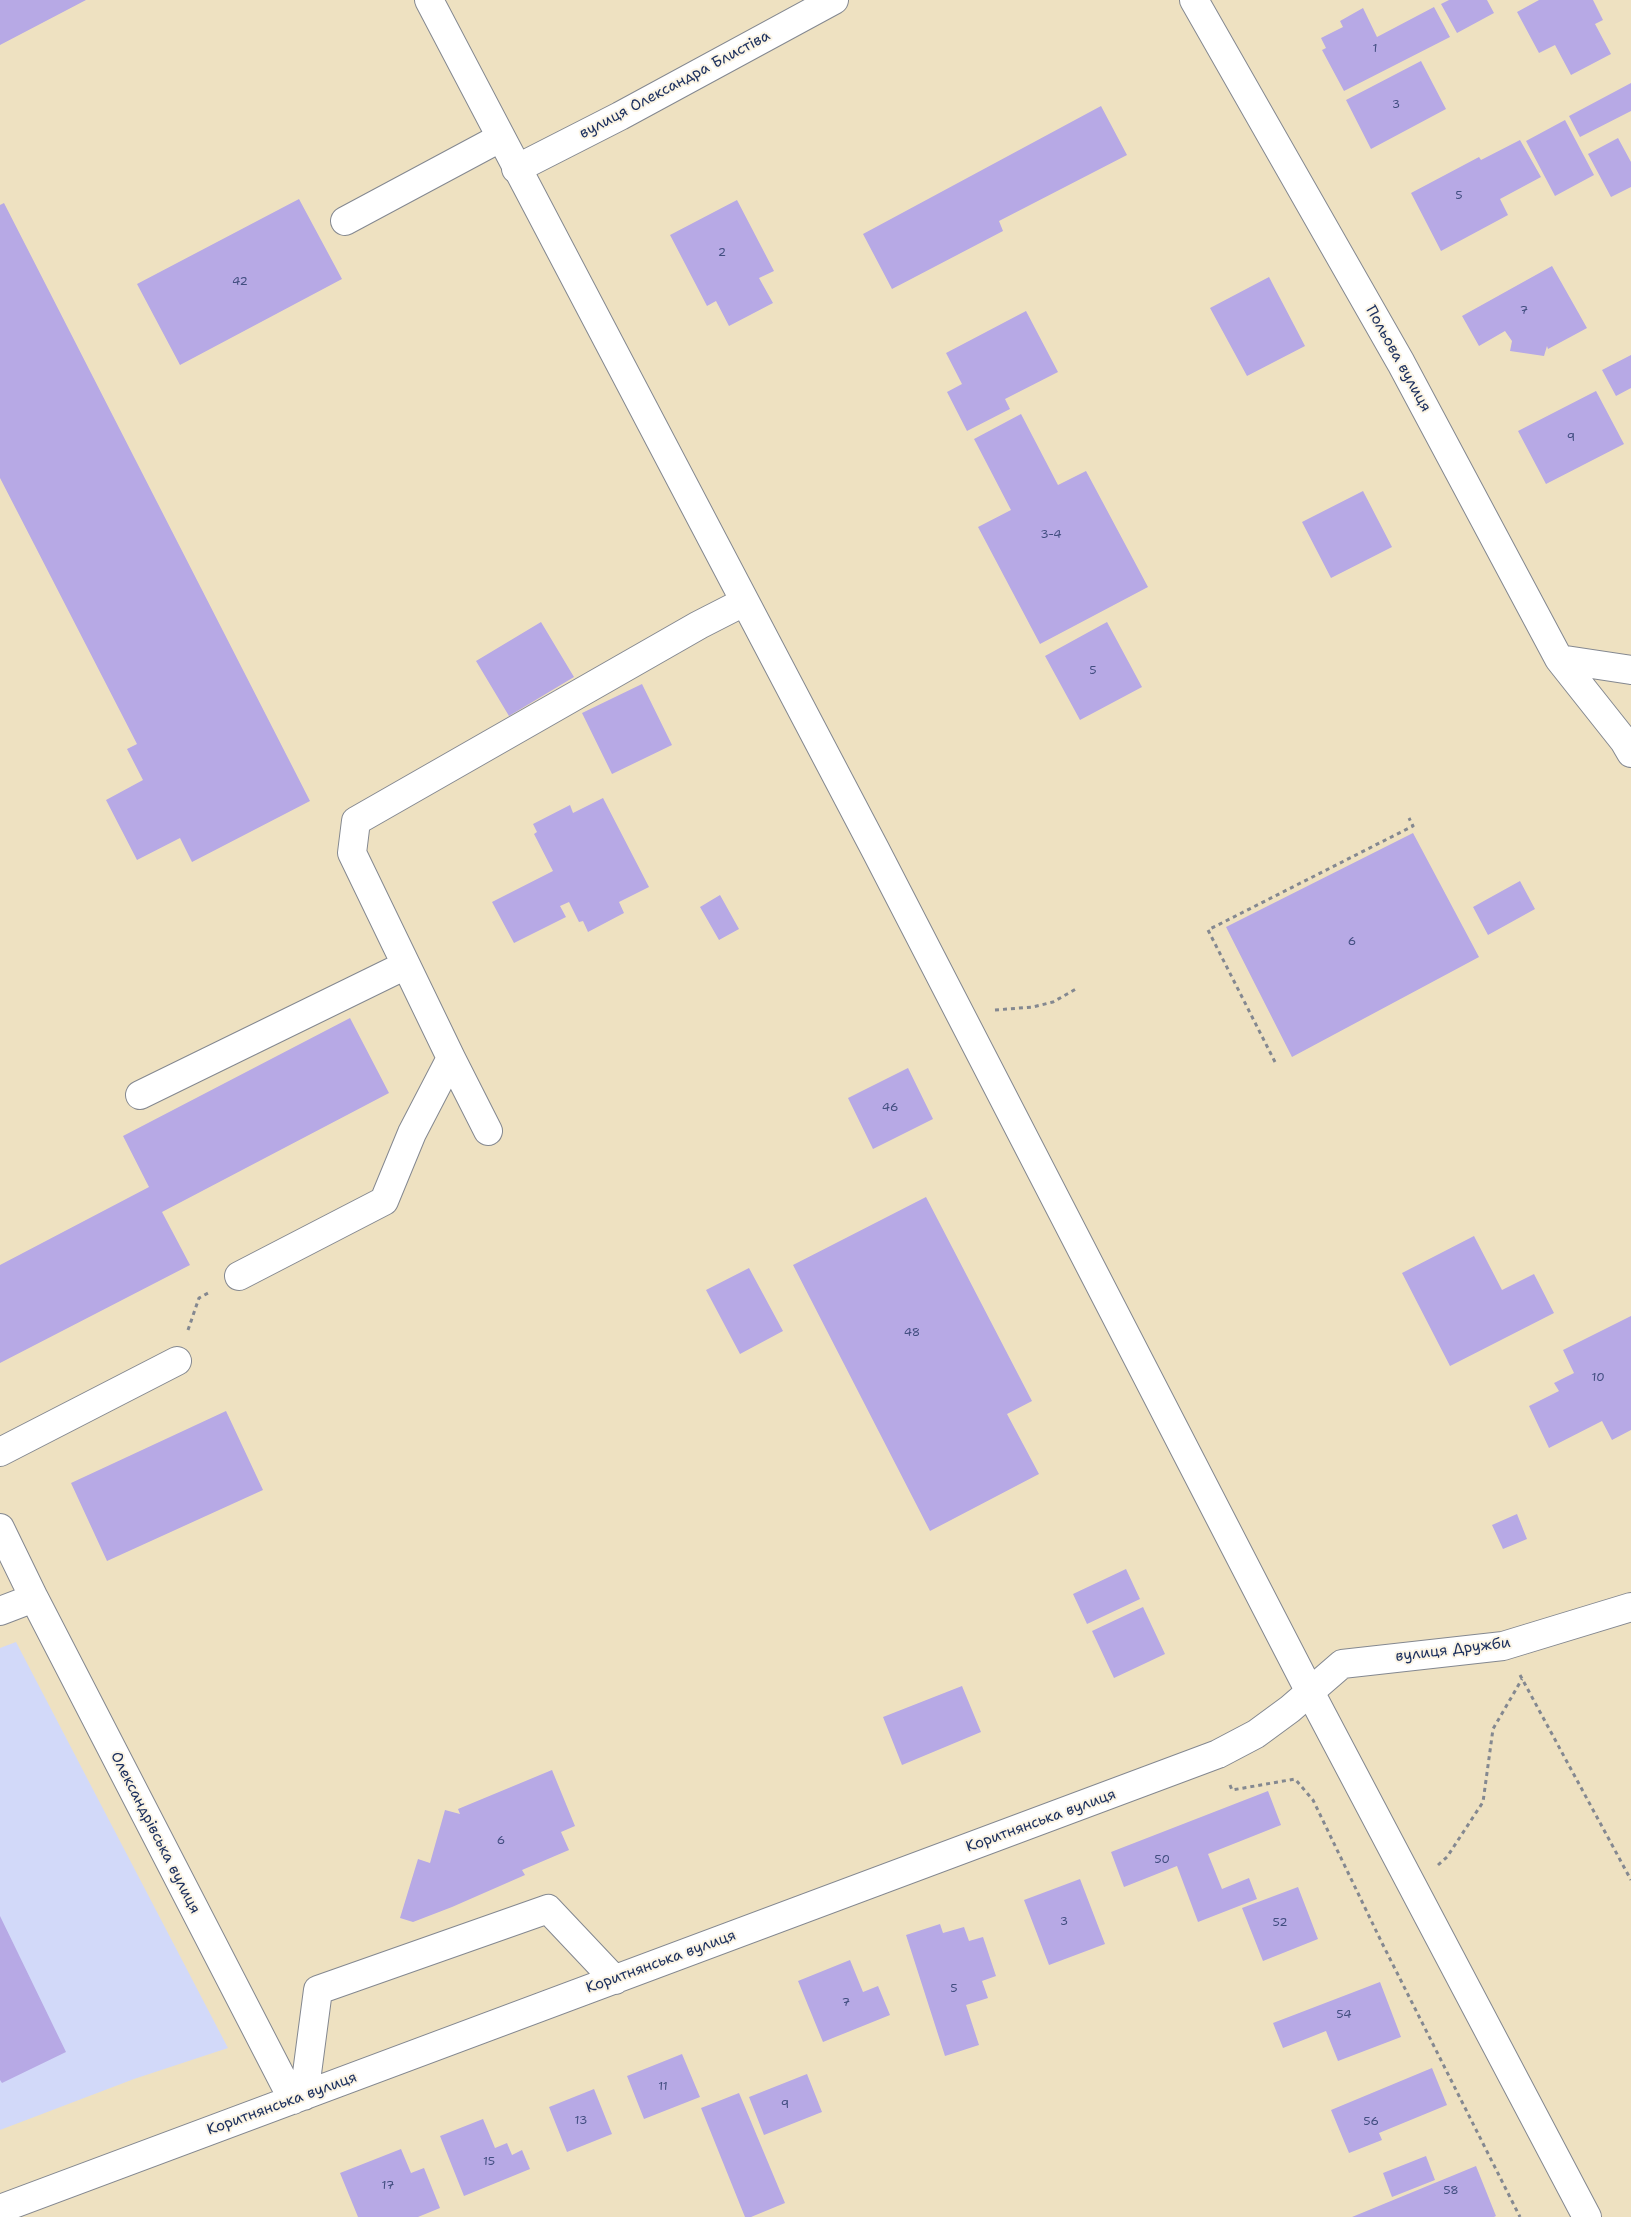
<!DOCTYPE html>
<meta charset="utf-8">
<style>
body{margin:0}
canvas{display:block;background:#eee1c1}
</style>
<canvas width="1631" height="2217"></canvas>
<script>
const g = document.querySelector('canvas').getContext('2d');
g.lineJoin = 'round';
function paint(path, color) {
  g.fillStyle = color;
  g.fill(path, 'evenodd');
}
function toPath(rows) {
  const path = new Path2D();
  for (const r of rows) {
    path.moveTo(r[0], r[1]);
    for (let i = 2; i < r.length; i += 2) path.lineTo(r[i], r[i + 1]);
  }
  return path;
}
function stroke(path, color, width, dash) {
  g.strokeStyle = color;
  g.lineWidth = width;
  g.lineCap = dash ? 'butt' : 'round';
  g.setLineDash(dash || []);
  g.stroke(path);
}
function write(font, color, halo, rows, align = 'center') {
  g.font = font + ' "Shantell Sans",sans-serif';
  g.lineWidth = 4;
  g.setLineDash([]);
  g.textBaseline = 'middle';
  g.strokeStyle = halo;
  g.fillStyle = color;
  for (const [text, x, y, turn = 0] of rows) {
    g.save();
    g.translate(x, y);
    g.rotate((+turn || 0) * Math.PI / 180);
    g.textAlign = isNaN(turn) ? turn : align;
    if (halo) g.strokeText(text, 0, 0);
    g.fillText(text, 0, 0);
    g.restore();
  }
}
paint(toPath([
 [16,1642,228,2048,134,2079,0,2130,0,1648]
]), '#d2d9f9');
paint(toPath([
 [0,0,86,0,0,45],
 [1449,0,1487,0,1494,13,1457,33,1441,4],
 [1539,0,1593,0,1603,20,1595,24,1611,54,1571,75,1555,45,1539,53,1517,12],
 [1434,7,1450,37,1344,91,1322,50,1326,48,1321,38,1343,27,1340,21,1363,8,1377,37],
 [1421,61,1446,109,1371,149,1346,100],
 [1631,83,1631,111,1580,137,1569,116],
 [1101,106,1127,155,999,221,1003,231,892,289,863,234],
 [1565,120,1594,175,1555,196,1526,141],
 [1618,138,1631,162,1631,187,1611,197,1588,154],
 [1520,140,1541,177,1500,199,1508,215,1441,251,1411,193,1479,157,1481,160],
 [299,199,342,279,180,365,137,284],
 [737,200,774,271,759,278,773,303,729,326,716,301,707,306,670,235],
 [4,203,310,801,192,862,180,838,137,860,106,800,143,780,127,749,137,744,0,478,0,205],
 [1552,266,1587,328,1548,349,1547,346,1544,356,1510,351,1512,341,1505,331,1479,346,1462,316],
 [1269,277,1305,346,1247,376,1210,308],
 [1026,311,1058,372,1005,399,1010,409,967,431,947,392,962,384,946,353],
 [1631,355,1631,388,1616,396,1602,370],
 [1596,391,1624,444,1546,484,1518,431],
 [1021,414,1058,485,1086,471,1148,587,1040,644,978,527,1011,510,974,439],
 [1363,491,1392,547,1331,578,1302,522],
 [541,622,574,677,509,716,476,661],
 [1107,622,1142,687,1080,720,1045,656],
 [642,684,672,745,612,774,582,713],
 [603,798,649,887,619,902,624,913,588,932,583,921,579,922,569,902,560,906,566,917,514,943,492,902,553,871,534,834,537,832,533,824,570,805,573,813],
 [1413,833,1479,957,1292,1057,1226,927],
 [1520,881,1535,909,1488,935,1473,907],
 [720,895,739,929,719,940,700,907],
 [350,1018,389,1093,162,1212,190,1265,0,1363,0,1265,149,1187,123,1136],
 [908,1068,933,1119,873,1149,848,1098],
 [926,1197,1032,1401,1007,1414,1039,1474,930,1531,793,1265],
 [1474,1236,1502,1290,1534,1274,1554,1313,1450,1366,1402,1273],
 [749,1268,783,1331,740,1354,706,1290],
 [1631,1316,1631,1430,1612,1440,1602,1421,1549,1448,1529,1406,1559,1391,1554,1383,1574,1373,1563,1350],
 [226,1411,263,1490,107,1561,71,1483],
 [1517,1514,1527,1539,1503,1549,1492,1525],
 [1126,1569,1140,1599,1087,1624,1073,1594],
 [1143,1607,1165,1654,1114,1678,1092,1631],
 [962,1686,981,1732,902,1765,883,1717],
 [552,1770,575,1826,561,1832,569,1850,522,1870,525,1875,452,1907,413,1922,400,1918,418,1859,430,1863,445,1810,460,1814,458,1809],
 [1268,1791,1281,1825,1208,1854,1222,1889,1249,1878,1257,1899,1198,1922,1177,1866,1124,1887,1111,1852],
 [1080,1879,1105,1944,1049,1965,1024,1900],
 [1298,1887,1318,1939,1263,1961,1242,1908],
 [0,1916,66,2052,2,2083,0,2080],
 [940,1924,943,1933,964,1927,969,1941,983,1937,996,1976,982,1981,988,1998,966,2005,979,2045,945,2056,906,1935],
 [850,1960,863,1992,878,1986,890,2015,823,2042,798,1981],
 [1380,1982,1401,2037,1338,2061,1326,2031,1283,2048,1273,2023],
 [682,2054,700,2097,644,2119,627,2076],
 [1432,2068,1447,2105,1379,2133,1382,2140,1349,2153,1331,2110],
 [807,2074,822,2112,764,2135,749,2097],
 [594,2089,612,2134,567,2152,549,2107],
 [739,2093,785,2203,751,2217,745,2217,701,2108],
 [483,2119,495,2148,507,2143,512,2155,522,2150,530,2169,464,2196,440,2136],
 [401,2149,411,2173,424,2168,440,2208,418,2217,358,2217,340,2173],
 [1426,2156,1435,2180,1392,2197,1383,2173],
 [1476,2166,1496,2216,1494,2217,1352,2217]
]), '#b7a9e5');
const minor = toPath([
 [1194,0,1401,363,1559,659,1631,670],
 [516,169,620,116,834,0],
 [345,221,500,138],
 [1559,659,1624,741,1631,753],
 [451,1058,488,1131],
 [140,1095,406,965],
 [239,1276,384,1201,412,1133,451,1058,352,853,356,821,699,625,744,602],
 [0,1452,177,1361],
 [0,1528,34,1598],
 [0,1611,34,1598,293,2100],
 [304,2096,318,1990,548,1909,615,1980],
 [0,2209,1218,1754,1256,1734,1290,1709,1342,1664,1503,1646,1631,1607]
]);
const major = toPath([
 [429,0,876,851,1310,1692,1587,2217]
]);
stroke(minor, '#848890', 30);
stroke(major, '#848890', 30);
stroke(toPath([
 [995,1010,1033,1007,1053,1002,1076,989],
 [1275,1062,1208,930,1413,826,1409,818],
 [188,1330,199,1298,210,1292],
 [1520,1675,1631,1880],
 [1230,1785,1232,1790,1295,1779,1313,1800,1382,1943,1520,2217],
 [1438,1865,1447,1857,1483,1802,1493,1729,1522,1679]
]), '#848890', 3, [4, 4]);
stroke(minor, '#fff', 28);
stroke(major, '#fff', 28);
write('12px', '#424e80', null, [
 ["1",1375,49],
 ["3",1396,105],
 ["5",1459,196],
 ["2",722,253],
 ["42",240,282],
 ["7",1524,311],
 ["9",1571,438],
 ["3-4",1051,535],
 ["5",1093,671],
 ["6",1352,942],
 ["46",890,1108],
 ["48",912,1333],
 ["10",1598,1378],
 ["6",501,1841],
 ["50",1162,1860],
 ["3",1064,1922],
 ["52",1280,1923],
 ["5",954,1989],
 ["7",846,2003],
 ["54",1344,2015],
 ["11",663,2087],
 ["9",785,2105],
 ["13",581,2121],
 ["56",1371,2122],
 ["15",489,2162],
 ["17",388,2186],
 ["58",1451,2191]
]);
write('15px', '#1b2f5e', '#fcf5e5', [
 ["вулиця Олександра Блистіва",675,85,-28],
 ["Польова вулиця",1398,359,61],
 ["вулиця Дружби",1453,1650,-7],
 ["Коритнянська вулиця",1041,1821,-20],
 ["Олександрівська вулиця",155,1833,63],
 ["Коритнянська вулиця",661,1962,-20],
 ["Коритнянська вулиця",282,2104,-20]
]);
</script>
